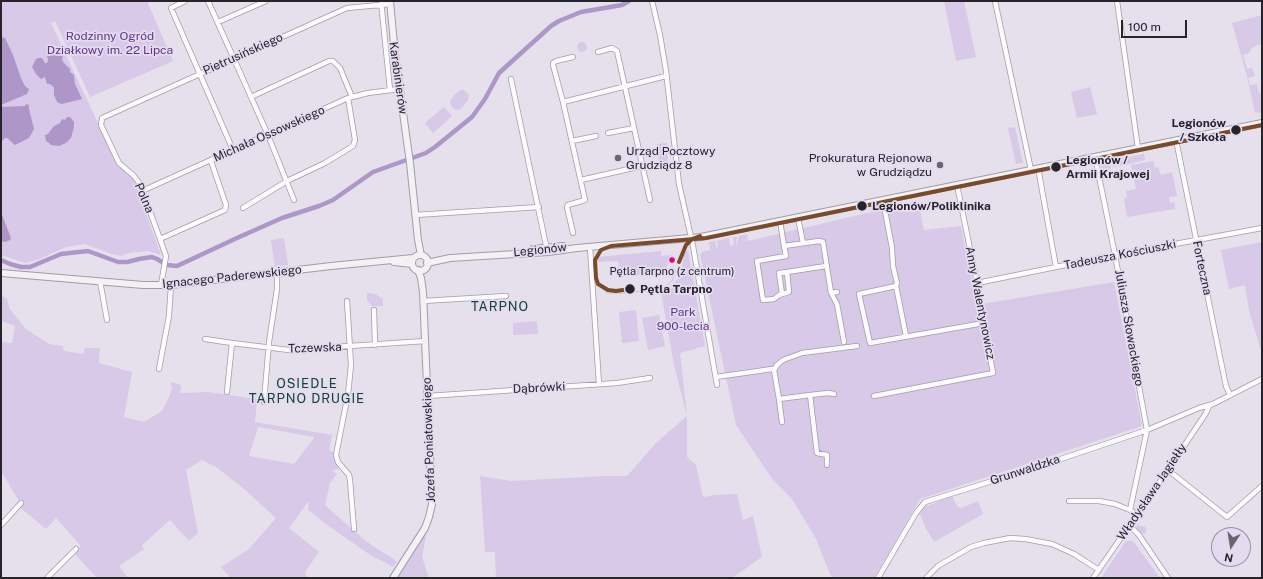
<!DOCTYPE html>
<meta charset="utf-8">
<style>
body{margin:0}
#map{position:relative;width:1263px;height:579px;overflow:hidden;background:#e5e0eb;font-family:"Public Sans",sans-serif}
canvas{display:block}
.frame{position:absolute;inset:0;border:2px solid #26232b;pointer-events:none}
.north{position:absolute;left:1211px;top:527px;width:40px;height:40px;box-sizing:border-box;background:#e4dbf0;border:1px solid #9891a1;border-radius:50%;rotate:192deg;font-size:11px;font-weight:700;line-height:16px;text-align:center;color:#26232b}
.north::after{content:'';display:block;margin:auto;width:14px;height:18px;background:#69656e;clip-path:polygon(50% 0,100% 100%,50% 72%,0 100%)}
.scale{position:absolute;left:1121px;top:20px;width:66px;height:18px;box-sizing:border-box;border:2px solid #26232b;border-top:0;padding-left:5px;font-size:12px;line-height:14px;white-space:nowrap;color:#26232b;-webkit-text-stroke:3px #e4dbf0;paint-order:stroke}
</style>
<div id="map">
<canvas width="1263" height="579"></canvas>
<div class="frame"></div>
<div class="north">N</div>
<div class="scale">100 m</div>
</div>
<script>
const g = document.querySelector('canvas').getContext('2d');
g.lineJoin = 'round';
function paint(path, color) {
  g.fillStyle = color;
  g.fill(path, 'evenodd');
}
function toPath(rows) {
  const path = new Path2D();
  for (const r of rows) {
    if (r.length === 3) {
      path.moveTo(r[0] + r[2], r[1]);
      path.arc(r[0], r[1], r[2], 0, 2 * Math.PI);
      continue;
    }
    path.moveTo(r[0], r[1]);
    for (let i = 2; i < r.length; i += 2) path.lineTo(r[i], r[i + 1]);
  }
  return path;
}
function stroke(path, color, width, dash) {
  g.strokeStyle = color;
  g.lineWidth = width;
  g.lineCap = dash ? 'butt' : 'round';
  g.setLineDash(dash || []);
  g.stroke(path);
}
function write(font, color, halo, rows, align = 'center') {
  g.font = font + ' "Public Sans",sans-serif';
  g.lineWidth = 3.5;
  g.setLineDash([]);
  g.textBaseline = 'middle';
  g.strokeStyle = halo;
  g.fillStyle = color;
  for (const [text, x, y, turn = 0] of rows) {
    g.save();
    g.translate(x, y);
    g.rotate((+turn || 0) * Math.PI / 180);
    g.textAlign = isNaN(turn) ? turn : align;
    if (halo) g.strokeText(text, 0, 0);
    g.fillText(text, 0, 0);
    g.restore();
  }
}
paint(toPath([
 [1,1,147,1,173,61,90,97,55,21,51,23,117,164,127,172,134,180,161,255,148,251,128,253,121,256,109,253,85,244,66,247,37,260,25,263,1,255],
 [944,1,964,1,976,57,956,61],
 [1262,15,1262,44,1257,45,1251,49,1250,52,1243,55,1247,69,1252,68,1255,76,1248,78,1250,85,1257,84,1259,93,1262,93,1262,112,1255,113,1247,76,1232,23],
 [582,47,5],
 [1090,87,1097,114,1077,118,1071,92],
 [462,89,465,91,469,95,468,100,461,109,456,110,452,107,450,101,454,95],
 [444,107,452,116,433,133,425,123],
 [1015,127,1023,163,1016,164,1008,128],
 [667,143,668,164,659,165,657,144],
 [1144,154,1145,160,1125,165,1123,158],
 [1122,158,1123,165,1113,167,1111,160],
 [1110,161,1111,169,1106,170,1108,178,1103,179,1103,171,1100,163],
 [1153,161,1155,168,1158,167,1161,175,1172,172,1177,196,1169,197,1170,203,1174,202,1175,209,1127,217,1124,199,1127,197,1126,191,1136,189,1131,165],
 [918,201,924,230,961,226,976,305,1114,282,1142,426,920,499,874,578,833,578,830,574,816,539,792,499,773,480,736,425,700,254,702,254,701,252,710,250,709,242,715,241,717,249,718,248,717,241,729,238,730,246,734,245,733,237,737,237,736,244,737,244,739,236,747,234,748,241],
 [284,238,288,265,275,267,271,240],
 [1262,242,1262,354,1249,311,1245,285,1229,289,1221,250],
 [688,250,705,346,680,353,687,416,687,457,696,465,703,497,715,495,737,494,743,520,753,516,762,557,732,578,496,578,495,552,485,552,480,476,511,481,604,476,627,476,656,443,687,416,674,365,661,292,668,291,678,278,682,267,684,254],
 [661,251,661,256,671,255,670,259,666,269,660,270,658,273,619,277,618,261,598,262,597,257],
 [367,293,375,294,383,299,383,306,372,306,367,300],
 [1,296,7,298,9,308,26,329,49,344,63,346,64,351,83,354,85,348,100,348,99,363,132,372,124,417,144,422,162,411,171,393,172,386,170,385,171,382,181,385,180,393,208,392,257,399,255,422,332,435,329,450,334,453,335,462,339,470,335,469,333,472,337,474,330,483,325,505,362,538,374,547,389,556,397,562,393,567,369,554,330,527,308,510,309,503,308,502,289,528,319,552,305,572,307,578,231,578,221,567,249,549,276,518,243,488,216,467,202,460,186,470,198,533,189,541,170,520,142,545,144,549,119,566,128,578,97,578,74,553,81,546,56,518,46,529,16,504,19,501,1,471,1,361,2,342,12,343,15,326,1,321],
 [258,427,314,437,314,438,294,464,249,456],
 [636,310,639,341,622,343,619,312],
 [659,315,665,346,648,350,642,318],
 [537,321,538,334,513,335,513,323],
 [952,496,957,506,961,508,978,501,983,514,934,542,925,527,920,513,925,507],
 [1138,525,1145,527,1147,529,1145,534,1140,532,1136,527],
 [426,535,422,557,429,578,397,578,423,537],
 [1126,541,1133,541,1160,578,1101,578]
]), '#d7c9e7');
paint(toPath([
 [1,37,5,38,13,55,21,78,25,86,29,89,27,94,1,105],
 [57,48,63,55,62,60,64,63,70,69,70,72,74,75,75,84,82,99,62,104,59,103,57,102,54,95,54,87,52,86,50,84,47,84,45,77,41,79,36,74,32,67,36,59,38,58,42,58,45,63,47,63,48,60,46,51,51,55,54,49],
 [26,104,29,105,29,109,34,129,29,138,15,145,7,138,5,138,1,142,1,107,25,106],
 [67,117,70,117,74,122,74,127,71,138,66,143,59,146,51,145,49,143,46,141,45,135,48,134,54,126,60,123,62,119,65,120],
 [1,212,11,238,10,240,5,242,1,241]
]), '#ae97c8');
stroke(toPath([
 [1,260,10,264,21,267,30,267,61,254,88,251,118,262,127,262,139,259,152,257,157,259,167,265,177,266,237,238,282,218,319,206,333,200,373,172,426,153,435,147,472,117,485,99,499,73,551,26,559,21,581,12,622,5,629,1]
]), '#ae97c8', 4.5);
const street = toPath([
 [185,1,171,8,233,150],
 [208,1,268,135,294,200],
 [381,1,390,90],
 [652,1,660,35,666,71,679,184,693,246,717,385],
 [995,1,1031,170],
 [1117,1,1138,148],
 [218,22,266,1],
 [598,52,612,48,617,51,650,200],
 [511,79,547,250],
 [251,97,329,61,333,61,340,68,352,97],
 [563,102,666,76],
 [608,133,634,128],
 [1176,140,1221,362,1226,386,1230,395],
 [572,141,596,136],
 [1095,157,1115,255,1147,430,1130,510],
 [1038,168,1056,267],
 [581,180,642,166],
 [142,191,348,98,368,93,399,89],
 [883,200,892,248,893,266,897,283,896,286],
 [243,208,287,181,325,163,353,146,355,140,348,98],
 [415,215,539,207],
 [798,218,803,243],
 [780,221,784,246,819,241,823,242,831,293,837,292],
 [573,233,567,207,568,205,585,200,563,102,553,65,553,63,556,61,573,57],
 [160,239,225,210,226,205,211,161],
 [784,246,786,256,757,261,763,300,774,299,779,295,789,292,787,272,826,266],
 [590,247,599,384],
 [100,281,107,320],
 [977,283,1115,255,1262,228],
 [161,285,166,256,160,239,140,184,134,176,119,163,101,125,102,118,347,8,390,4],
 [831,293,837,304,844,342],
 [782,294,779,273,787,272],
 [347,301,351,365,348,394,336,455,338,462,349,475,350,480,354,529],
 [423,301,506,296],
 [374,310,375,345],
 [906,336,896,286,859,294,870,343,984,323],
 [205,339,232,343,289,350,425,341],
 [159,369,169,316,171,285],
 [774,370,777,365,783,360,802,353,857,346],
 [716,377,772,369,774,370,779,399,810,395,817,453,827,455,827,465],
 [227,392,232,343],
 [810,395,828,393,834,394],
 [428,396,617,383,650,378],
 [874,396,993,373,977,283,957,185],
 [779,399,782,422],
 [264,402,269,342,277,289,277,273],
 [1168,470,1227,517,1262,486],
 [1069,501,1099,501,1115,504,1130,510,1137,515],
 [1,525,21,503],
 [1130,526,1139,535,1168,578],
 [47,578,76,549],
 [878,578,916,513,925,502,1040,466,1147,430,1199,408,1213,404,1262,379],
 [926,578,938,566,971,547,984,543,1010,538,1025,539,1052,544,1074,554,1099,570],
 [1093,578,1168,470,1206,413,1209,406]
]);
const secondary = toPath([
 [390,1,395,55,410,163,418,240,421,255],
 [533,249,563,246],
 [420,263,8],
 [394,262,412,264],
 [427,263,450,258,548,252,577,248,701,237,1262,123],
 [1,273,143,285,171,285,331,266,413,258],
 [393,578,425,528,429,517,432,504,423,292,421,278,418,270]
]);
stroke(street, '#a19da6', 6);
stroke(secondary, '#a19da6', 8);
stroke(street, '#fbfafc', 4.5);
stroke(secondary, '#f3f1f4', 6);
stroke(toPath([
 [596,278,599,286,607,293,628,293,664,288,672,281,676,270]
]), '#c4c3c6', 1);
stroke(toPath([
 [679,262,686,245,692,239,700,236],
 [630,289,616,291,608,290,598,284,596,278,595,260,601,250,611,246,706,238,1262,125]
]), '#7a4b2a', 4);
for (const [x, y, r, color] of [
 [1236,130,5.5,"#26232b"],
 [618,158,4,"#69656e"],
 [940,165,4,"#69656e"],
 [1056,167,5.5,"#26232b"],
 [862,206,5.5,"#26232b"],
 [672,260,3.5,"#e5007d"],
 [630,289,5.5,"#26232b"]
]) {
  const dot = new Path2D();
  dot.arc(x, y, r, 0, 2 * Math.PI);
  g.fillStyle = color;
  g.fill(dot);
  stroke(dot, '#e4dbf0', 1.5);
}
write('11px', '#26232b', '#e4dbf0', [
 ["Pętla Tarpno (z centrum)",672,272]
]);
write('12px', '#613686', '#e4dbf0', [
 ["Rodzinny Ogród",110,36],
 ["Działkowy im. 22 Lipca",110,50],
 ["Park",683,312],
 ["900-lecia",683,326]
]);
write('12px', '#26232b', '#e4dbf0', [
 ["Pietrusińskiego",243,54,-24],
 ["Karabinierów",398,78,82],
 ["Michała Ossowskiego",269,134,-24],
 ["Polna",144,198,67],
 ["Legionów",540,250,-6],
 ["Tadeusza Kościuszki",1120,255,-11],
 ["Forteczna",1202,268,78],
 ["Ignacego Paderewskiego",232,277,-6],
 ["Anny Walentynowicz",980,303,79],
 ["Juliusza Słowackiego",1129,328,80],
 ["Tczewska",315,348,-2],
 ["Dąbrówki",539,388,-3],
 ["Józefa Poniatowskiego",429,440,-92],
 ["Grunwaldzka",1025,470,-18],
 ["Władysława Jagiełły",1152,492,-56]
]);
write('bold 12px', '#26232b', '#e4dbf0', [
 ["Legionów",1226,123,"right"],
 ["/ Szkoła",1226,137,"right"],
 ["Legionów /",1066,160],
 ["Armii Krajowej",1066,174],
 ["Legionów/Poliklinika",872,206],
 ["Pętla Tarpno",640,289]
], 'left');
write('12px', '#26232b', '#e4dbf0', [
 ["Urząd Pocztowy",626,151],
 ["Grudziądz 8",626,165],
 ["Prokuratura Rejonowa",932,158,"right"],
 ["w Grudziądzu",932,172,"right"]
], 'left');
g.letterSpacing = '1px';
write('13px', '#104435', '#e4dbf0', [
 ["TARPNO",500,307],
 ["OSIEDLE",307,384],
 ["TARPNO DRUGIE",307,399]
]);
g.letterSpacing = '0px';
</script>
